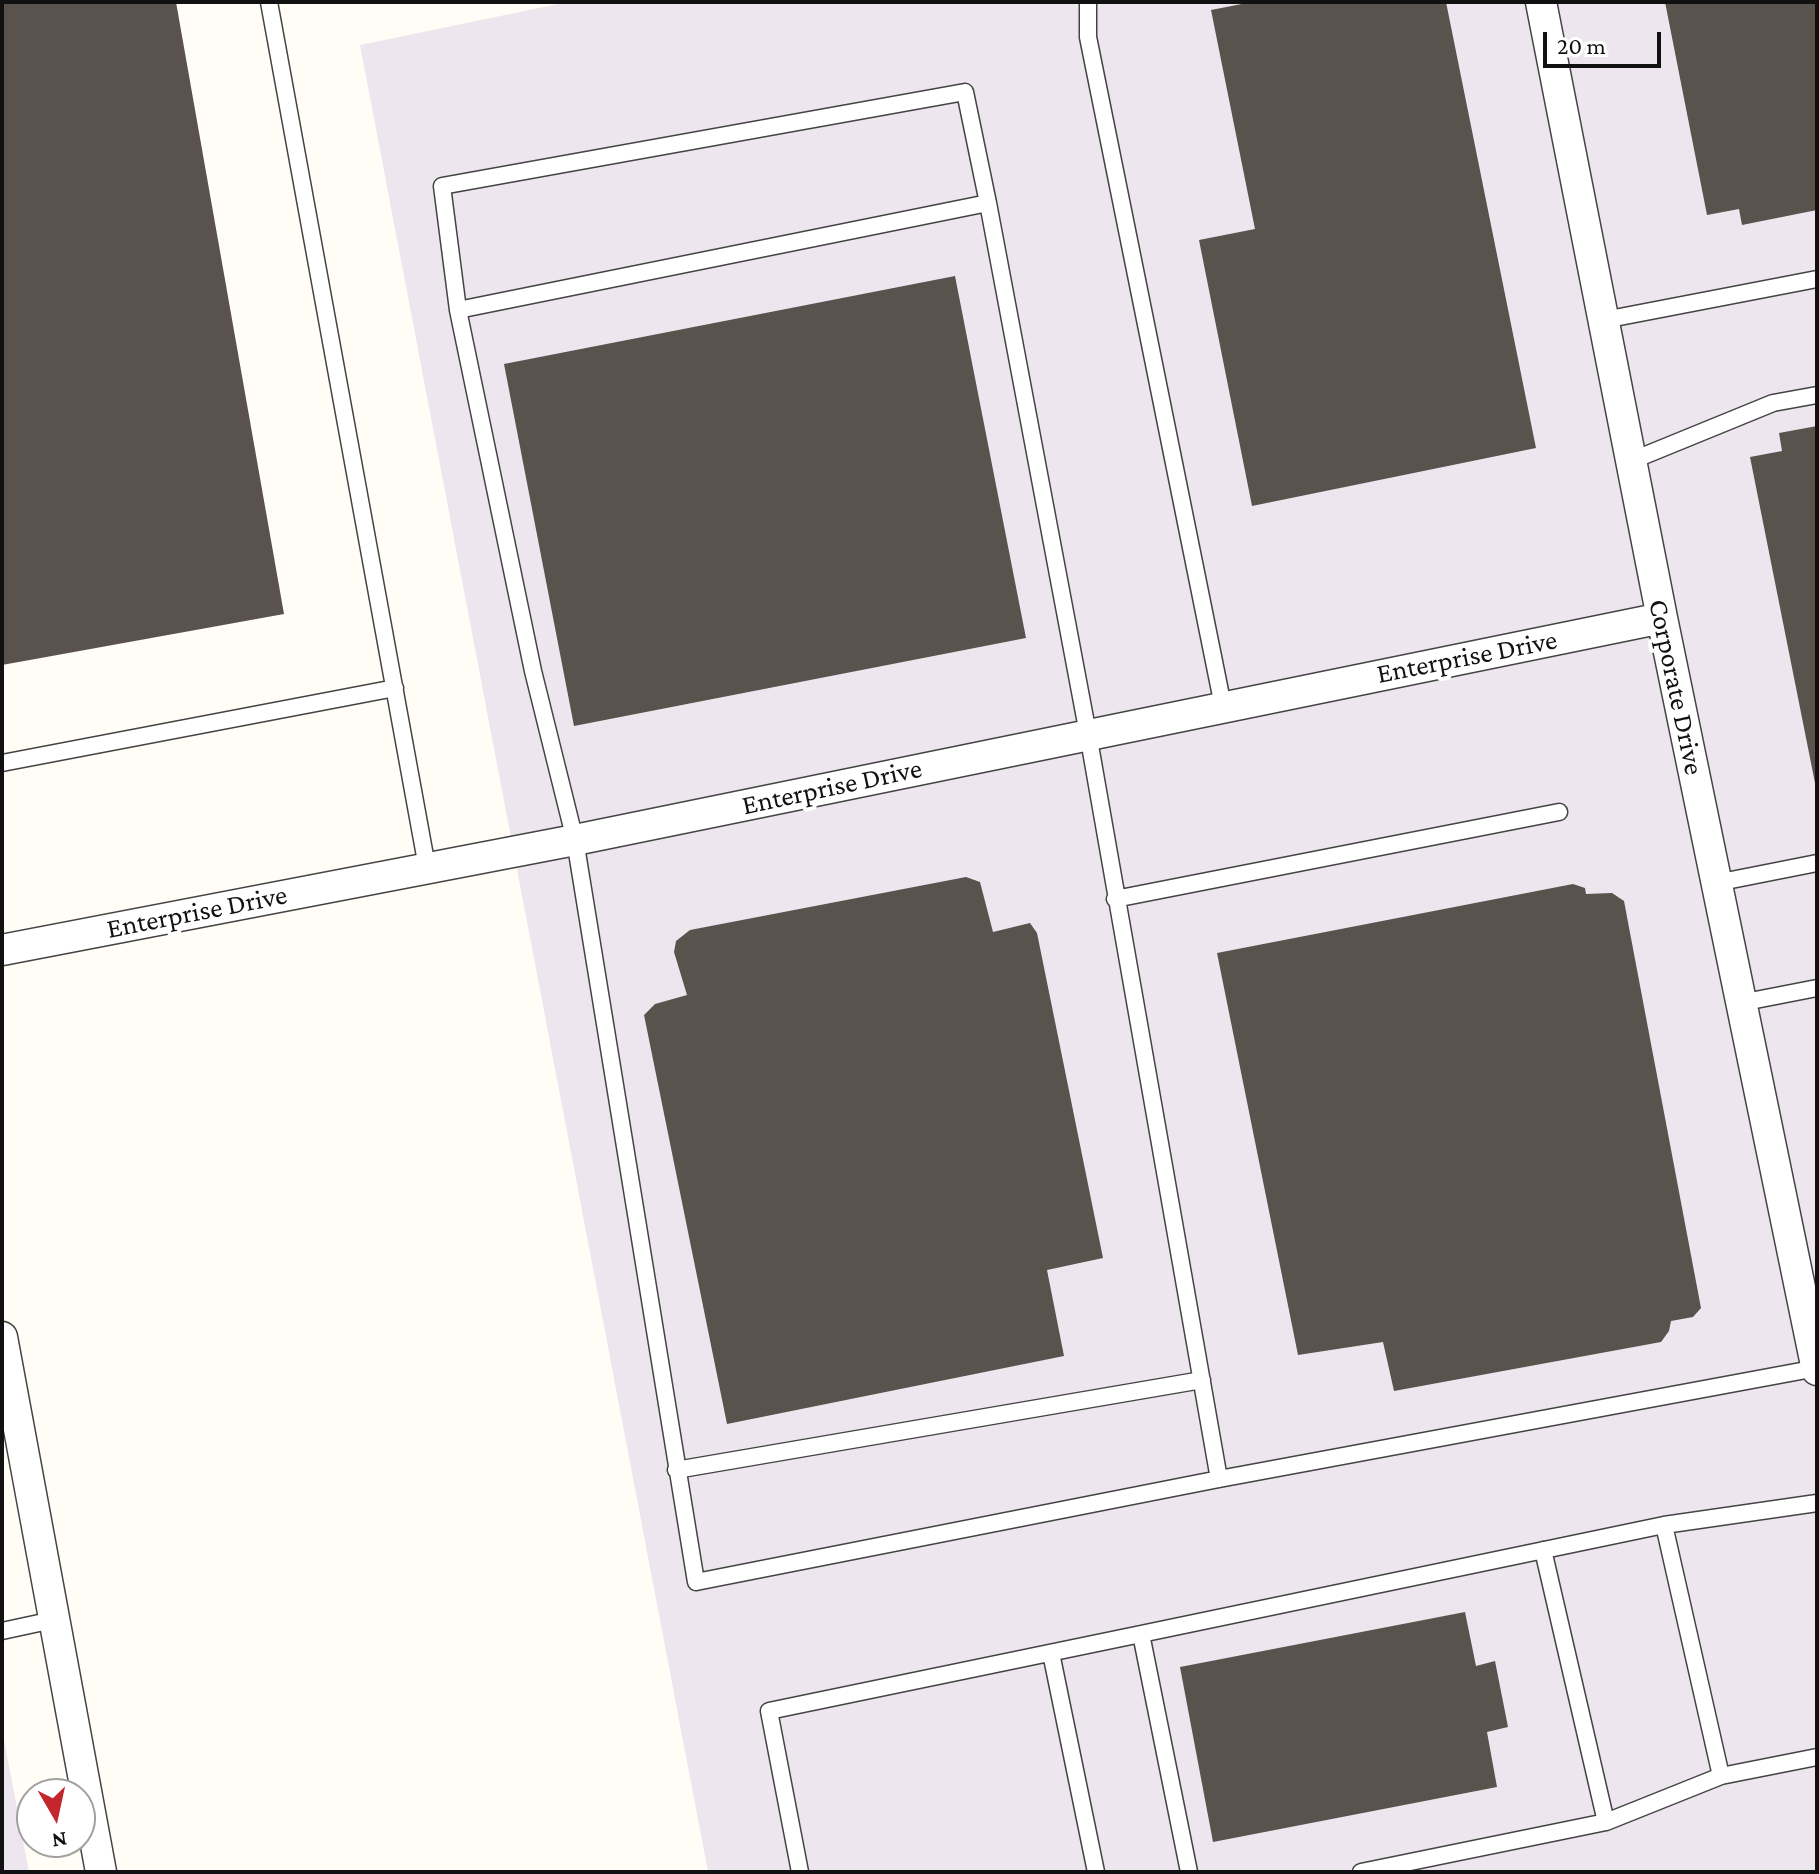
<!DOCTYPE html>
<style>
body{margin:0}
#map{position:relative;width:1819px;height:1874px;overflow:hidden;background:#fffdf5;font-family:"Crimson Pro",serif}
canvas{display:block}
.frame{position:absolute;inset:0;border:4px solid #111;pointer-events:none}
.north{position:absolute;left:16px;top:1778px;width:80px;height:80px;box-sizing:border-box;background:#fff;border:2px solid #a0a0a0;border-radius:50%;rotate:171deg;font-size:22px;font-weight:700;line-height:32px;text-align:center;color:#111}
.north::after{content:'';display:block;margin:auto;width:28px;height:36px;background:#c4262e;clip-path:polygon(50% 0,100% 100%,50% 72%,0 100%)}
.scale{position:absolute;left:1543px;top:32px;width:118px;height:36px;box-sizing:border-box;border:4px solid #111;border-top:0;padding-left:10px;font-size:24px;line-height:28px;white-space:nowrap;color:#111;-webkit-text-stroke:6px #fff;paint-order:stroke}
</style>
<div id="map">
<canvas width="1819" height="1874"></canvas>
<div class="frame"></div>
<div class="north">N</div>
<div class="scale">20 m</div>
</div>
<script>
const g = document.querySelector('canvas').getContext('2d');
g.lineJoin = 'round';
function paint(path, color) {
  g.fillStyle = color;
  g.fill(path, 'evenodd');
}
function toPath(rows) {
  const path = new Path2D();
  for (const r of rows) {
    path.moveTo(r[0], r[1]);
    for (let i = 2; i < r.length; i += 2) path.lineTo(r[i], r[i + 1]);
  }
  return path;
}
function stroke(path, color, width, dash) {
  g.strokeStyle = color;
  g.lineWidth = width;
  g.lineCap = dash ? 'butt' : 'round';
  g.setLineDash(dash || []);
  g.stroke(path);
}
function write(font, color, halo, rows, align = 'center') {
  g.font = font + ' "Crimson Pro",serif';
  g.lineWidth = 8;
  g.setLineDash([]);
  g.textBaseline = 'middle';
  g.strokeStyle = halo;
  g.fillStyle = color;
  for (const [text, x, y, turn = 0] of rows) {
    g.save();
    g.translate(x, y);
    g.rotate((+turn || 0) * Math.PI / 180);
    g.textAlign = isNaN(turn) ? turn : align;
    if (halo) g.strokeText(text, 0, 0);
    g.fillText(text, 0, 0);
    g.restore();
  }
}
paint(toPath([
 [568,2,1817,2,1817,1872,708,1872,360,45],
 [2,1729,29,1872,2,1872]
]), '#eee6ef');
paint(toPath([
 [2,2,176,2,284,614,2,665],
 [1252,2,1446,2,1536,448,1252,506,1199,240,1255,229,1211,10],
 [1665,2,1817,2,1817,210,1742,225,1739,209,1707,215],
 [955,276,1026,638,574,726,504,364],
 [1817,426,1817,788,1816,788,1750,457,1782,451,1779,433],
 [966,877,980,882,993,932,1030,923,1037,933,1103,1258,1047,1270,1064,1356,727,1424,644,1015,655,1004,687,995,674,952,676,941,690,930],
 [1573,884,1585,888,1586,894,1612,893,1624,901,1701,1308,1693,1317,1671,1321,1669,1331,1661,1342,1394,1391,1383,1342,1298,1355,1217,953],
 [1465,1612,1476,1666,1495,1661,1508,1727,1487,1732,1497,1787,1213,1842,1180,1667]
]), '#5a524d');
const lane = toPath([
 [269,2,427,867],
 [1088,2,1088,37,1223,706],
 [988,203,965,92,442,186,458,310,533,671,575,840,696,1582,1219,1479,1817,1368],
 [458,310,988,203,1088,734,1219,1479],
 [1604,320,1817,279],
 [1631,461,1773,403,1817,395],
 [2,763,395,688],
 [1716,883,1817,863],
 [1115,899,1559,812],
 [1740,1003,1817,988],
 [676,1470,1202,1380],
 [1817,1503,1664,1525,1721,1776,1817,1757],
 [1543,1550,1606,1822],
 [2,1631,53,1620],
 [1051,1653,1096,1872],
 [800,1872,769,1711,1141,1634],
 [1189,1872,1141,1634,1664,1525],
 [1361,1872,1606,1822,1721,1776]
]);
const street = toPath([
 [1541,2,1662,618,1817,1370],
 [2,950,575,840,1662,618],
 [2,1337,101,1872]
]);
stroke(lane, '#444', 19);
stroke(street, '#444', 33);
stroke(lane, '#fff', 16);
stroke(street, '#fff', 30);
write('28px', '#111', '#fff', [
 ["Enterprise Drive",1467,657,-11],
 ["Corporate Drive",1676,687,78],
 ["Enterprise Drive",832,787,-12],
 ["Enterprise Drive",197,912,-11]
]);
</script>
